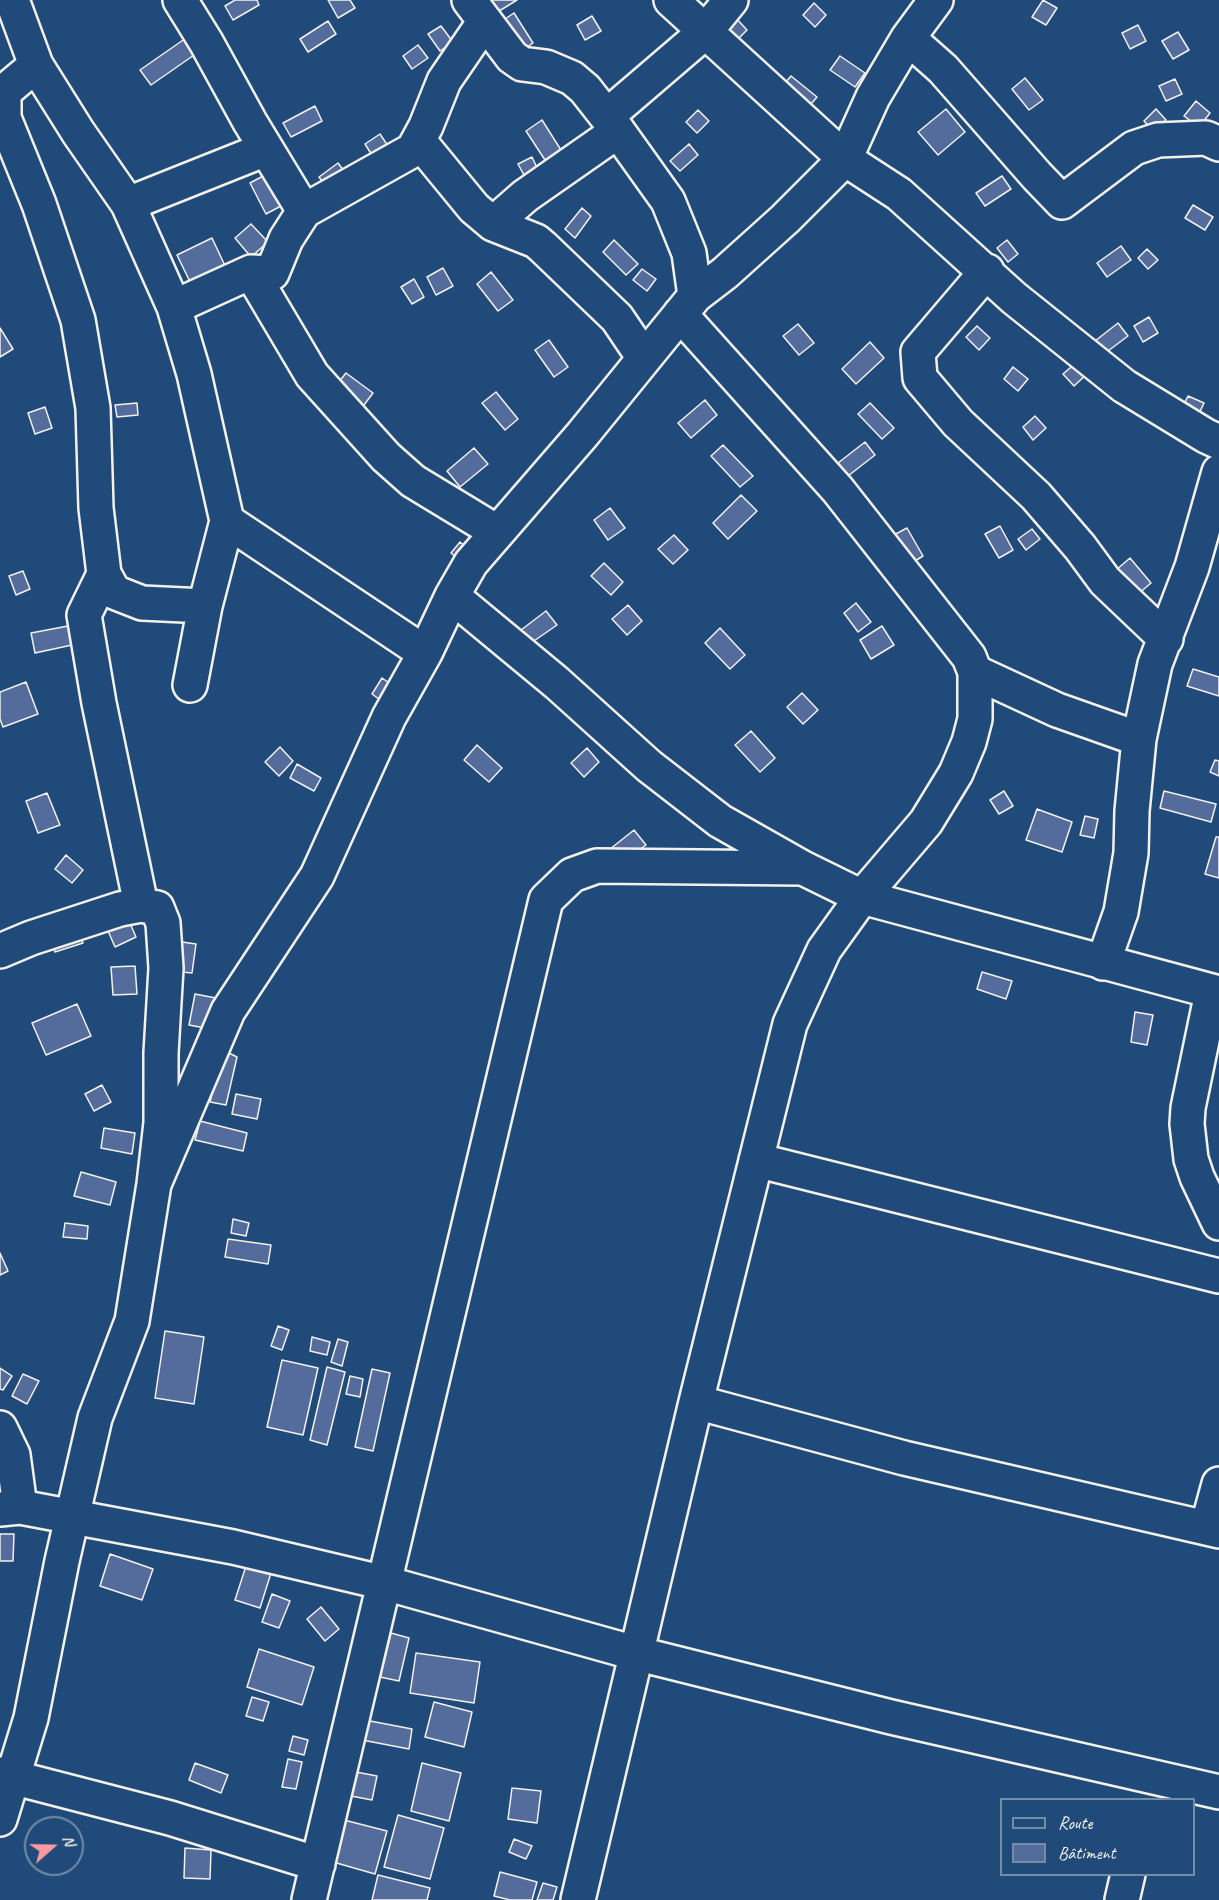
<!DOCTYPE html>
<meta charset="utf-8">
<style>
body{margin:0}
#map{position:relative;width:1219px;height:1900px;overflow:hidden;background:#1f4a7a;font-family:Caveat,sans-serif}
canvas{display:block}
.legend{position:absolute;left:1000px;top:1798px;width:195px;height:78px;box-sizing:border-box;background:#1f4a7a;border:2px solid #748da6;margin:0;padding:8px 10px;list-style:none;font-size:18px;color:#f4f1e8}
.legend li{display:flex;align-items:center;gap:12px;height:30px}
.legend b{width:30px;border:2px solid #748da6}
.north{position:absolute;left:24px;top:1816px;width:60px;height:60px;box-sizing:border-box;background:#1f4a7a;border:2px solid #748da6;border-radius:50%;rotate:70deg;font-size:16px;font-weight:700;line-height:24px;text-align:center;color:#f4f1e8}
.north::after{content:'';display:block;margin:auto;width:21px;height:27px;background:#ff9aa2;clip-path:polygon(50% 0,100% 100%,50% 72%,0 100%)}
</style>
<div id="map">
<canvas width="1219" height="1900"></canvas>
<ul class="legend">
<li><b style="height:8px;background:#1f4a7a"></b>Route</li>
<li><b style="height:16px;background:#546c9c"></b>Bâtiment</li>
</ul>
<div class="north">N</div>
</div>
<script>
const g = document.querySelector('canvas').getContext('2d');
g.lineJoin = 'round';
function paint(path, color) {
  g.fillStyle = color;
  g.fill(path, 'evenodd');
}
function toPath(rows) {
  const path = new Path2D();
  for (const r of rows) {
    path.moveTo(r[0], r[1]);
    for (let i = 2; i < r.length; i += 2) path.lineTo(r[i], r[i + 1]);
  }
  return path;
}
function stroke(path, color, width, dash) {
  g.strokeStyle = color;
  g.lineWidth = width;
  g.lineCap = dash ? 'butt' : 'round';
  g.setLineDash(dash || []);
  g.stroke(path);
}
const building = toPath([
 [235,0,257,0,259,5,233,20,225,6,235,0],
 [328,0,350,0,355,8,338,18,328,0],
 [489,0,517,0,491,16,489,0],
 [1043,0,1057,8,1046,25,1032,17,1043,0],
 [814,3,826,15,815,27,803,15,814,3],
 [514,13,533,43,521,51,502,21,514,13],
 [592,16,601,31,585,40,577,25,592,16],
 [735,17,747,30,736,41,724,29,735,17],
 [328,21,336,34,308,52,300,39,328,21],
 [1138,25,1146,41,1130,49,1122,33,1138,25],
 [441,26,453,42,440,51,428,34,441,26],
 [1178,32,1189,50,1173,59,1162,41,1178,32],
 [186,38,197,53,151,85,140,70,186,38],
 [418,45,428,58,412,69,403,56,418,45],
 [840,56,865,73,855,87,830,70,840,56],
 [791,76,817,97,806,110,780,89,791,76],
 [1025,78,1043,100,1029,110,1012,89,1025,78],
 [1175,79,1182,94,1166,101,1159,86,1175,79],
 [1196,101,1210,113,1199,127,1184,116,1196,101],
 [315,106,322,121,291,137,283,123,315,106],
 [946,109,965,132,938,155,918,132,946,109],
 [1156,109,1166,120,1153,131,1144,121,1156,109],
 [698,110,709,121,697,133,686,122,698,110],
 [542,120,561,150,545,160,526,131,542,120],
 [380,134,390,149,375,160,365,144,380,134],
 [689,144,698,155,680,171,670,161,689,144],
 [532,157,538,170,525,177,518,164,532,157],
 [338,163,347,175,328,189,319,177,338,163],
 [265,175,281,206,266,214,250,183,265,175],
 [1002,176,1011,189,985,206,976,193,1002,176],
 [1193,205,1213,217,1205,230,1185,218,1193,205],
 [582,208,591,216,575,238,565,229,582,208],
 [251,224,268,242,251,257,235,238,251,224],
 [212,238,227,270,192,286,177,255,212,238],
 [614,240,638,264,626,275,603,252,614,240],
 [1007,240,1018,254,1008,262,997,248,1007,240],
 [1121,246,1131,260,1107,277,1097,263,1121,246],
 [1147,249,1158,260,1148,269,1138,258,1147,249],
 [443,268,453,286,436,295,427,277,443,268],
 [642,269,656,279,647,291,633,280,642,269],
 [491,272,513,300,498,311,477,284,491,272],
 [414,279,424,297,412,304,401,287,414,279],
 [1149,317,1158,333,1143,342,1134,326,1149,317],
 [1118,323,1128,336,1104,354,1095,341,1118,323],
 [798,324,814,343,799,355,783,336,798,324],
 [977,326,990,338,979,350,966,337,977,326],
 [0,328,13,349,0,357,0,328],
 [549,340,568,367,554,377,535,350,549,340],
 [870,342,884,358,856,384,842,369,870,342],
 [1078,361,1089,372,1074,386,1063,374,1078,361],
 [1013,367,1028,379,1018,391,1004,379,1013,367],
 [346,373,373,393,361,409,334,388,346,373],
 [496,392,518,419,505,430,482,403,496,392],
 [1188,396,1204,403,1197,418,1181,410,1188,396],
 [705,400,717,415,691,438,678,423,705,400],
 [137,403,138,415,117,417,115,405,137,403],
 [870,403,894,428,882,439,858,414,870,403],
 [45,407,52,428,35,434,28,413,45,407],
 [1035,416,1046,428,1033,440,1023,427,1035,416],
 [865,442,875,455,848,476,838,463,865,442],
 [723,445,753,476,740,487,711,456,723,445],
 [474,448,488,464,460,487,447,471,474,448],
 [741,495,757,511,728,539,713,523,741,495],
 [610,508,625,528,608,540,594,520,610,508],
 [1000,526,1013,550,999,558,985,534,1000,526],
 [907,528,923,556,907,566,890,537,907,528],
 [1032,529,1040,539,1026,550,1018,539,1032,529],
 [674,535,688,550,673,564,658,549,674,535],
 [460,542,476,556,467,566,451,553,460,542],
 [1130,558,1151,583,1137,595,1116,570,1130,558],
 [604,563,623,582,611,595,591,576,604,563],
 [23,571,30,589,16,595,9,576,23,571],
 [856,603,871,622,858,632,844,613,856,603],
 [628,605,642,621,627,635,612,619,628,605],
 [546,611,557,625,531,643,521,630,546,611],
 [68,626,72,645,35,653,31,633,68,626],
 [882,626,894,645,871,659,860,640,882,626],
 [720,628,745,655,730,669,705,643,720,628],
 [1193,669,1219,677,1219,696,1187,686,1193,669],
 [382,678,398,689,387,705,372,694,382,678],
 [26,682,38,714,3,727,0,719,0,692,26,682],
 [802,693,818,710,803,724,787,707,802,693],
 [751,731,775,758,760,772,735,745,751,731],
 [477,745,502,768,489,782,464,760,477,745],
 [280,747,293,761,279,776,265,762,280,747],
 [587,748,599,762,584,777,571,763,587,748],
 [1215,760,1219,761,1219,776,1210,772,1215,760],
 [297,764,321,778,314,791,290,778,297,764],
 [1004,791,1013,806,999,814,990,800,1004,791],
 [1164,791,1216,804,1211,822,1160,808,1164,791],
 [47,793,60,825,38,833,26,801,47,793],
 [1037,809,1072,822,1062,852,1026,840,1037,809],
 [1085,816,1098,819,1094,838,1080,835,1085,816],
 [634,830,646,845,616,867,605,853,634,830],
 [1216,837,1219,837,1219,878,1205,874,1216,837],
 [66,855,83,870,72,883,55,869,66,855],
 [126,914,136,937,115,947,105,924,126,914],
 [78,929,83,943,55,952,51,938,78,929],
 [175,941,196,944,192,973,172,971,175,941],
 [135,966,137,994,113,995,111,967,135,966],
 [982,972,1012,981,1006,999,977,989,982,972],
 [195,994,221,999,215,1030,189,1025,195,994],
 [77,1004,91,1036,46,1055,32,1023,77,1004],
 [1135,1012,1153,1015,1147,1045,1131,1042,1135,1012],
 [223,1050,237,1057,226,1105,210,1102,223,1050],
 [102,1085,111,1102,94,1111,85,1094,102,1085],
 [236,1094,261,1099,257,1119,232,1114,236,1094],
 [200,1121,247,1133,243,1151,195,1140,200,1121],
 [104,1128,135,1133,132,1154,101,1148,104,1128],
 [81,1172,116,1182,110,1205,74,1196,81,1172],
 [233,1219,249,1223,246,1236,231,1233,233,1219],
 [65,1223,88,1226,87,1239,63,1237,65,1223],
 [228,1239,271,1245,268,1264,225,1257,228,1239],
 [0,1253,8,1271,0,1275,0,1253],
 [278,1326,289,1330,282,1350,271,1346,278,1326],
 [165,1331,204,1337,194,1404,155,1398,165,1331],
 [312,1337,330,1342,327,1355,310,1351,312,1337],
 [338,1339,348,1342,342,1366,331,1362,338,1339],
 [282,1360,318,1368,303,1435,267,1427,282,1360],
 [327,1367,345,1372,327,1445,310,1440,327,1367],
 [0,1368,12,1376,3,1390,0,1389,0,1368],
 [372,1369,390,1373,373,1451,355,1447,372,1369],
 [23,1374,39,1381,27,1404,12,1396,23,1374],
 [350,1376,363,1379,360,1397,346,1394,350,1376],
 [0,1534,14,1534,13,1561,0,1561,0,1534],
 [110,1554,153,1569,142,1600,100,1586,110,1554],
 [246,1566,271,1573,260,1608,235,1600,246,1566],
 [272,1594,290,1601,279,1628,262,1622,272,1594],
 [321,1607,339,1629,325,1641,307,1619,321,1607],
 [391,1633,409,1638,399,1681,380,1677,391,1633],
 [259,1649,314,1667,302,1705,247,1687,259,1649],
 [416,1653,480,1662,474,1703,410,1693,416,1653],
 [252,1697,269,1702,263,1721,246,1716,252,1697],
 [434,1702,472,1712,464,1747,425,1737,434,1702],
 [365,1720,412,1729,409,1749,362,1740,365,1720],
 [293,1736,308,1740,304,1755,289,1751,293,1736],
 [288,1759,302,1762,296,1789,282,1787,288,1759],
 [195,1763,228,1775,221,1793,189,1780,195,1763],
 [422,1763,461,1773,449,1821,411,1811,422,1763],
 [356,1772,377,1776,372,1800,351,1796,356,1772],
 [512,1788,541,1791,537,1823,508,1819,512,1788],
 [398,1815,444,1828,430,1879,384,1867,398,1815],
 [344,1820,387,1831,375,1874,333,1862,344,1820],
 [514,1839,532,1846,526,1859,509,1852,514,1839],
 [185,1848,211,1850,210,1879,184,1878,185,1848],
 [500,1872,537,1882,532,1900,510,1900,494,1896,500,1872],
 [378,1875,430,1888,427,1900,372,1900,378,1875],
 [543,1883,557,1887,553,1900,537,1900,543,1883]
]);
paint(building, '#546c9c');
stroke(building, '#f4f1e8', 1.5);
const minor = toPath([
 [12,0,36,65,78,132,128,204,174,307,194,374,227,521,205,606,190,685],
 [180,0,206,42,250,122,304,211],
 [469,0,512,57,522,64,546,67,572,78,585,89,618,131,668,201,689,253,695,296],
 [671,0,845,159,899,194,1014,298,1124,386,1206,436,1219,442],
 [908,38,943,69,1037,176,1062,202,1134,148,1158,140,1206,138,1219,144],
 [36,65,4,92,4,118,39,204,78,320,93,408,96,508,104,574,114,592,142,603,205,606],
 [607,116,705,32,731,0],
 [419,141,474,208,493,224,536,241,543,247,617,318,644,358],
 [128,204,266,149],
 [493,224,525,196,618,131],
 [987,271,918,352,920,378,958,423,1036,496,1080,547,1105,581,1166,639],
 [251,272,312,375,386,457,413,481,497,532],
 [174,307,251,272,272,273,286,239,304,211,413,150,426,126,444,81,485,21],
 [227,521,425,653],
 [104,574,84,615,99,703,141,905],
 [452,596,557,683,649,766,720,821,803,868,862,897,1219,993],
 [975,672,1057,710,1139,739],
 [0,951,31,938,120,909,141,905,157,908,163,923,166,968,161,1053,161,1123,154,1184,132,1321,95,1418,62,1561,31,1718,0,1819],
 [1103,963,1121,912,1131,853,1132,811,1139,739,1155,664,1192,567,1219,472],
 [1212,992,1188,1108,1187,1124,1191,1159,1197,1177,1219,1223],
 [756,1160,1219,1276],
 [154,1184,228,1011,317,876,389,717,425,653,452,596,471,563,582,435,695,296,725,273,785,219,845,159,873,97,908,38,936,0],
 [696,1402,904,1458,1219,1531],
 [0,1428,13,1455,20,1507],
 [0,1509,20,1507,233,1547,385,1583,635,1653,891,1717,1219,1792],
 [1207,1528,1219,1484],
 [0,1774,170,1818,318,1864],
 [309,1900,546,900,572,875,597,866,803,868],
 [578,1900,696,1402,790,1024,824,950,862,897,926,822,956,773,969,742,975,719,975,672,969,657,838,490,680,314],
 [1122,1900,1128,1874]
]);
stroke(minor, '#f4f1e8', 38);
stroke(minor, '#1f4a7a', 33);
</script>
